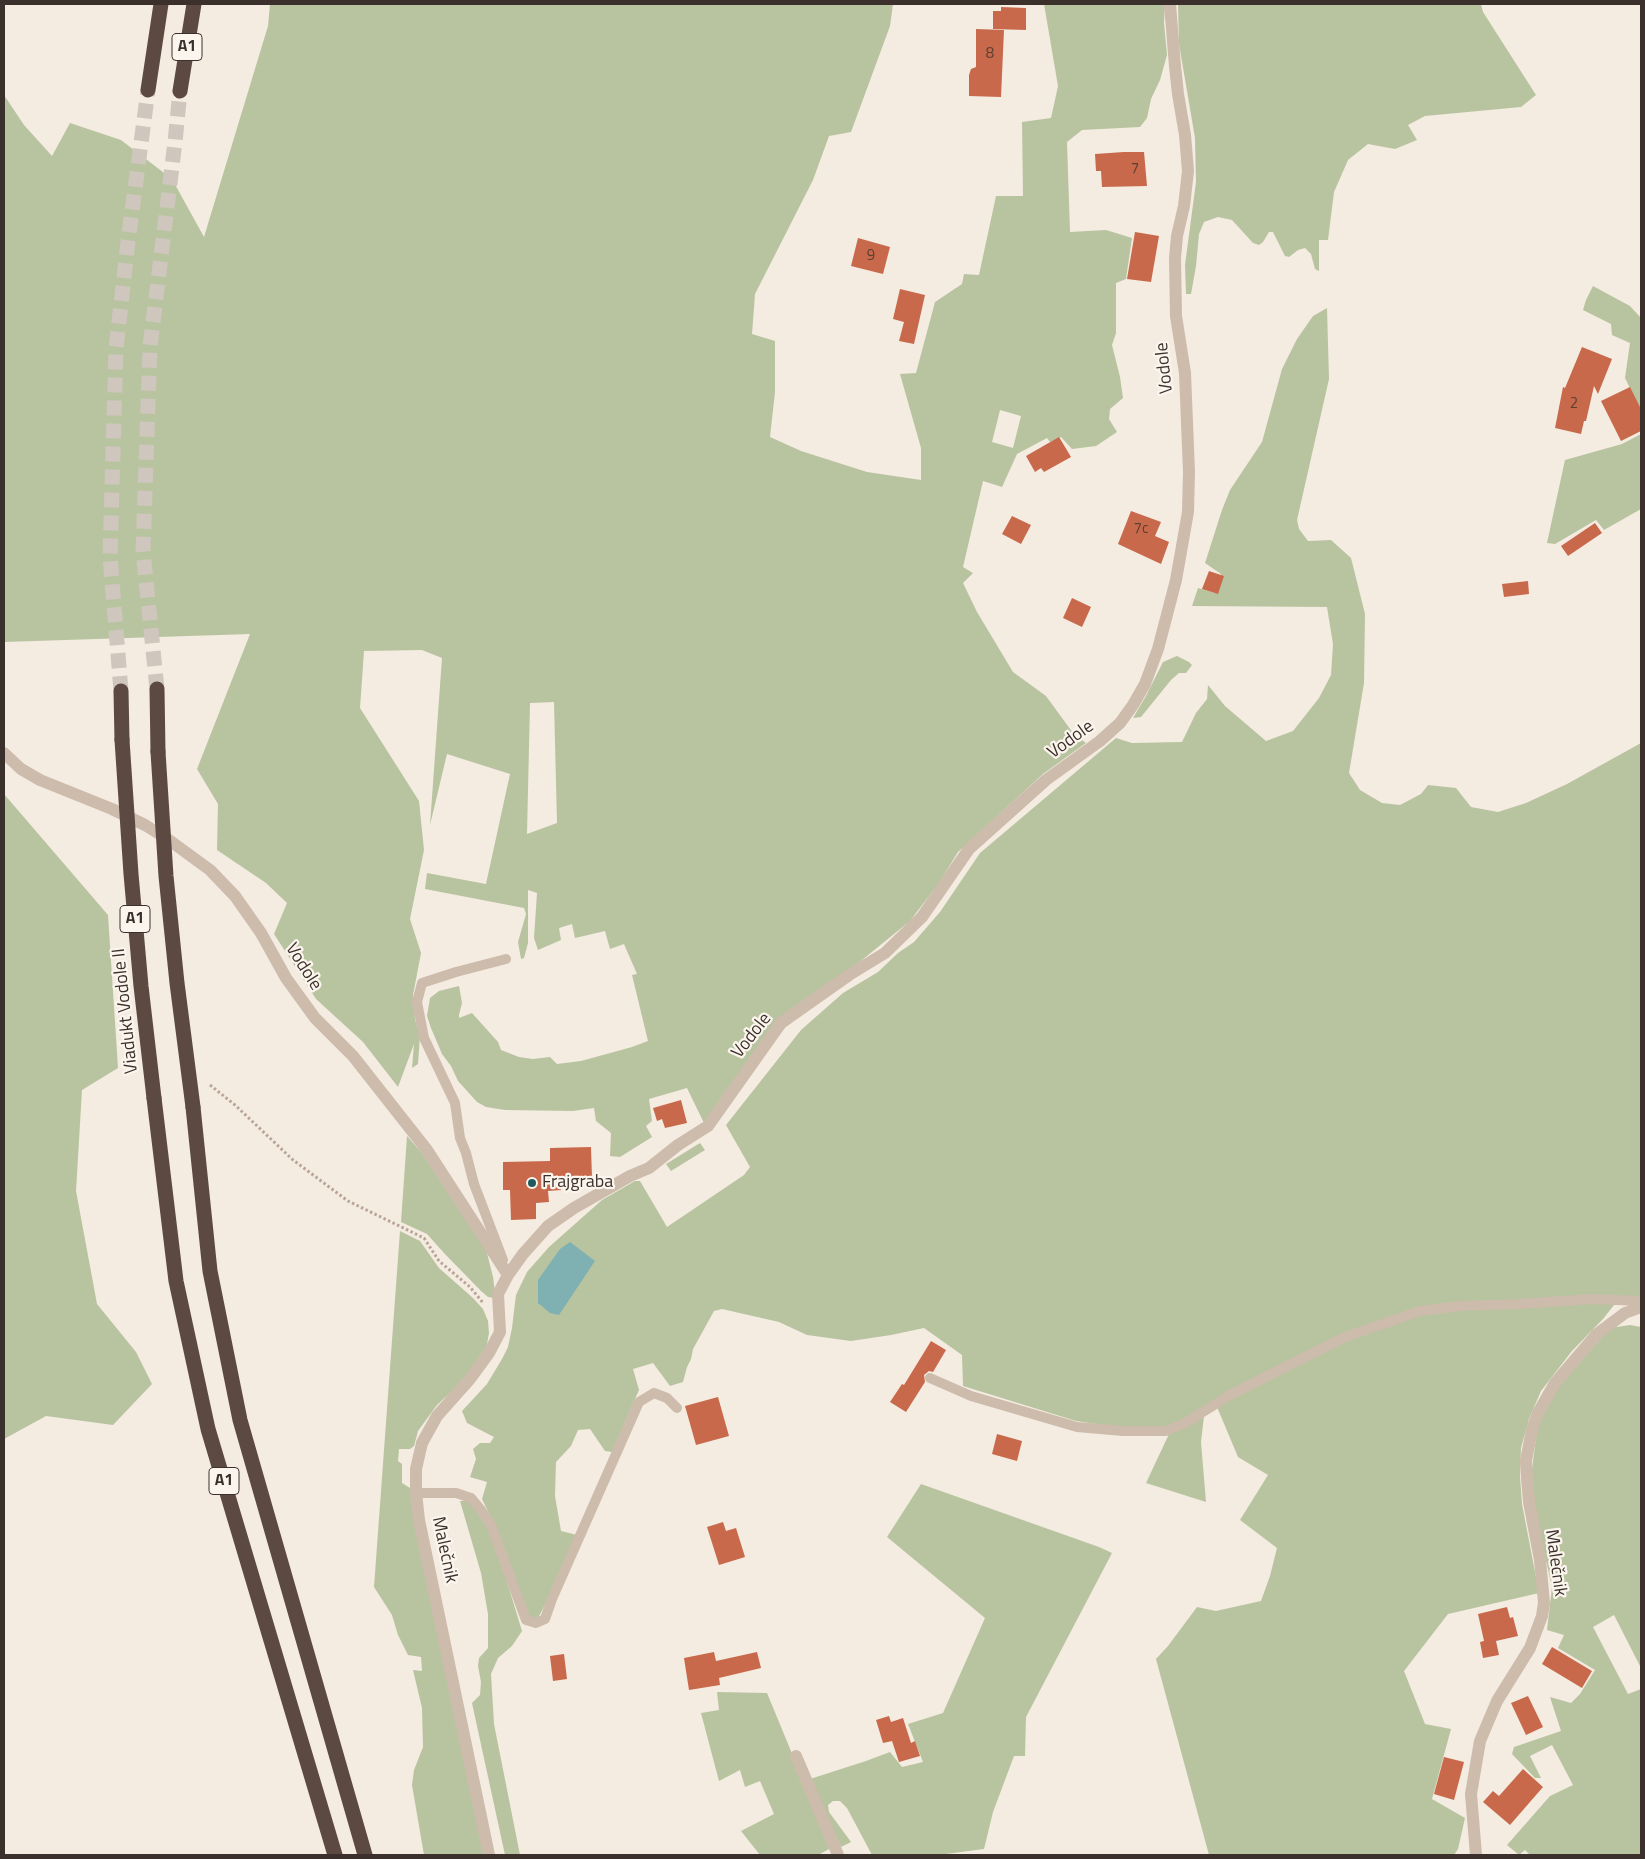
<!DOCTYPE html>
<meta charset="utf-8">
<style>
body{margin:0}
#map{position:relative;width:1645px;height:1859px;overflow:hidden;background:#f4ebe1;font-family:"Titillium Web",sans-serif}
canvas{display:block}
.frame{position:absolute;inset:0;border:5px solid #3b302b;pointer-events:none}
</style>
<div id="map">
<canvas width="1645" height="1859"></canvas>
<div class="frame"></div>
</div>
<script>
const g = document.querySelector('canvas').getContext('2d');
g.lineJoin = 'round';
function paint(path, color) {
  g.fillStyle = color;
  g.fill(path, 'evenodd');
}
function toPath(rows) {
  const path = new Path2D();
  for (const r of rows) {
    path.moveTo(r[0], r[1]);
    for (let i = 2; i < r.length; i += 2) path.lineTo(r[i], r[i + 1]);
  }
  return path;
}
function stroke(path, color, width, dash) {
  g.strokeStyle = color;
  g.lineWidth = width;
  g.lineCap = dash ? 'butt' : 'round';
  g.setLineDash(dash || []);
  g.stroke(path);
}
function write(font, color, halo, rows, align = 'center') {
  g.font = font + ' "Titillium Web",sans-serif';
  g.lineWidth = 4.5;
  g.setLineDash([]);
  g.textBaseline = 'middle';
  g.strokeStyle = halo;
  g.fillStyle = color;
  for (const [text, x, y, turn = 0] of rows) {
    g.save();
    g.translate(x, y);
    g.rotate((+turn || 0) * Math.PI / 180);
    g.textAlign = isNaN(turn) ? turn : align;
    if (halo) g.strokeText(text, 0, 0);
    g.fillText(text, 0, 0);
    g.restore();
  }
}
paint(toPath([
 [270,4,893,4,890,26,851,132,829,136,813,180,755,294,752,334,775,341,775,392,770,437,801,451,867,472,921,480,921,448,900,374,916,373,935,302,962,284,964,274,979,275,996,196,1023,196,1022,122,1051,118,1058,86,1044,4,1165,4,1164,23,1167,55,1160,80,1151,99,1147,118,1140,127,1082,130,1067,142,1070,232,1106,230,1132,238,1126,279,1116,283,1116,333,1112,345,1120,377,1123,398,1110,409,1109,419,1117,432,1096,446,1072,449,1061,437,1050,442,1047,438,1017,454,1002,487,983,481,963,567,973,573,963,583,977,612,1013,672,1046,696,1073,733,1086,743,1043,774,958,852,939,883,910,921,798,1012,704,1123,687,1088,649,1099,652,1121,646,1126,652,1137,620,1157,610,1156,611,1133,596,1121,594,1108,573,1111,505,1110,486,1107,477,1102,458,1081,451,1066,442,1054,431,1028,427,1016,430,998,439,991,459,986,462,1003,459,1015,459,1018,472,1013,498,1042,501,1050,519,1057,533,1059,550,1057,557,1064,581,1061,632,1047,648,1041,632,975,637,974,624,944,610,949,605,931,575,938,572,924,559,928,561,940,538,950,534,938,537,893,528,890,528,943,524,958,521,959,518,942,526,914,524,908,425,889,427,873,486,884,510,774,447,754,430,825,442,658,422,650,364,651,360,708,419,801,424,850,410,919,421,953,413,995,415,1020,420,1035,418,1064,412,1068,414,1044,398,1087,363,1042,316,999,274,934,287,903,266,883,217,850,218,804,197,769,250,634,4,642,4,95,24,125,52,156,70,123,121,140,172,179,204,237,268,26],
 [1000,410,1021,416,1013,448,992,442],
 [554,702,557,823,527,834,530,703],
 [1178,4,1481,4,1483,12,1536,95,1521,107,1425,116,1408,125,1417,140,1395,149,1368,144,1348,160,1334,192,1328,240,1319,240,1319,271,1315,269,1311,254,1305,248,1298,250,1289,257,1285,256,1273,232,1269,232,1263,242,1259,245,1253,243,1232,220,1218,217,1204,222,1199,234,1196,266,1191,294,1186,294,1185,265,1196,182,1195,138,1179,44],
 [1593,286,1630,306,1641,318,1641,411,1625,378,1630,343,1612,335,1611,324,1583,310,1586,300],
 [1327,308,1329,379,1297,520,1299,529,1308,541,1331,540,1351,558,1365,614,1364,683,1349,773,1360,790,1382,803,1400,805,1421,794,1428,785,1456,788,1471,807,1498,812,1526,803,1567,784,1641,743,1641,1297,1627,1298,1614,1305,1603,1319,1572,1351,1541,1391,1529,1419,1521,1448,1520,1476,1522,1504,1539,1593,1448,1614,1404,1671,1425,1724,1451,1729,1432,1799,1465,1818,1458,1849,1454,1855,1209,1855,1156,1659,1168,1646,1197,1607,1216,1611,1261,1601,1270,1576,1277,1548,1240,1520,1268,1475,1238,1457,1217,1407,1168,1426,1123,1428,1076,1421,963,1386,962,1355,924,1328,891,1335,851,1341,807,1335,779,1322,722,1309,714,1311,693,1349,691,1359,687,1367,683,1382,670,1386,653,1363,633,1369,639,1390,612,1452,605,1451,590,1429,578,1430,571,1446,556,1462,555,1496,561,1531,577,1535,547,1601,537,1620,529,1620,496,1528,482,1499,487,1482,470,1477,476,1459,473,1449,480,1443,490,1443,494,1437,467,1423,462,1411,487,1384,502,1359,508,1347,512,1328,516,1295,527,1272,549,1247,602,1200,635,1181,640,1181,667,1227,744,1175,750,1167,726,1125,801,1030,843,993,878,972,898,953,914,942,940,912,980,853,1116,738,1132,743,1182,742,1196,713,1207,699,1208,685,1225,706,1266,741,1293,731,1319,698,1331,675,1333,644,1327,607,1192,606,1198,588,1215,593,1221,574,1205,563,1222,510,1230,490,1262,442,1282,369,1297,339,1313,316],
 [1641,434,1641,509,1604,530,1596,520,1555,544,1547,543,1565,460,1622,444],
 [1177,656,1189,662,1192,665,1186,673,1179,673,1171,680,1141,717,1133,718,1146,696,1163,662],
 [4,794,108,915,118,1068,82,1090,76,1191,97,1304,136,1352,152,1384,113,1425,46,1416,4,1439],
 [407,1136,422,1153,486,1249,493,1277,495,1292,494,1298,488,1297,481,1291,444,1253,427,1234,401,1222],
 [700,1143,705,1150,671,1171,666,1164],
 [400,1231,420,1241,439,1268,473,1298,483,1309,488,1321,489,1333,486,1350,465,1379,437,1405,426,1420,418,1431,414,1446,410,1449,399,1449,398,1461,402,1464,402,1483,410,1488,486,1855,424,1855,412,1785,414,1770,423,1747,422,1708,413,1670,422,1671,421,1657,408,1655,398,1635,392,1615,374,1587],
 [1630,1325,1641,1327,1641,1668,1614,1615,1593,1627,1628,1694,1641,1689,1641,1855,1530,1855,1525,1850,1519,1855,1507,1845,1550,1796,1573,1785,1552,1745,1530,1756,1541,1778,1535,1778,1512,1754,1514,1747,1561,1731,1550,1697,1571,1703,1580,1694,1595,1670,1558,1648,1564,1635,1547,1630,1552,1587,1532,1499,1531,1477,1537,1430,1545,1410,1559,1386,1610,1328],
 [1204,1416,1201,1442,1206,1502,1146,1483,1169,1434],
 [921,1484,1099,1547,1112,1553,1026,1717,1025,1756,1014,1756,993,1812,984,1849,938,1855,872,1855,847,1808,840,1801,833,1801,828,1805,829,1812,851,1842,841,1847,810,1779,866,1761,890,1752,902,1767,923,1762,908,1724,943,1713,985,1618,887,1537],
 [460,1501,468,1501,483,1517,494,1539,522,1631,512,1646,498,1658,491,1674,494,1724,520,1855,505,1855,472,1703,480,1695,481,1682,478,1666,479,1658,488,1648,488,1614,481,1573],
 [717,1692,767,1693,831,1848,818,1855,760,1855,741,1831,774,1814,760,1781,745,1787,740,1770,719,1781,701,1713,719,1710]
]), '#b8c4a0');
paint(toPath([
 [570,1242,595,1261,559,1315,550,1313,538,1303,538,1280,560,1249]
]), '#7fb0b2');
paint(toPath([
 [1001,7,1026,8,1026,30,993,29,993,11,1001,11],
 [976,29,1004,30,1001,97,969,96,969,75,971,69,976,67],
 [1124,152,1144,152,1147,186,1102,187,1101,171,1096,171,1095,154],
 [1135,232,1159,236,1151,282,1127,279],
 [858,238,890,247,883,274,851,266],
 [900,289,925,295,914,344,899,341,904,322,893,319],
 [1582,347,1612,359,1598,394,1594,386,1586,421,1584,421,1581,434,1555,428,1563,387,1565,388],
 [1630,387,1641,409,1641,431,1621,441,1601,401],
 [1059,437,1071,457,1044,472,1041,468,1035,472,1026,456],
 [1131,511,1161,522,1155,536,1169,542,1161,564,1118,544],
 [1012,516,1031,525,1021,544,1002,534],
 [1595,523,1602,533,1568,556,1561,546],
 [1209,571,1224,576,1218,594,1202,589],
 [1528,581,1529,594,1504,597,1502,584],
 [1072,598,1091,607,1082,627,1063,618],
 [681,1100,687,1123,665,1128,662,1119,657,1121,653,1108],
 [591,1147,592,1178,575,1178,571,1182,561,1182,561,1190,548,1191,549,1202,536,1203,536,1219,511,1220,510,1190,503,1190,503,1162,550,1161,550,1148],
 [931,1341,946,1350,933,1372,929,1371,924,1375,925,1382,906,1412,890,1402,902,1384,904,1385],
 [718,1397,729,1436,696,1445,685,1406],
 [997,1434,1022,1441,1017,1461,992,1454],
 [723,1522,726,1531,736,1528,745,1557,719,1565,707,1527],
 [1507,1607,1510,1618,1513,1617,1518,1636,1496,1641,1499,1655,1483,1658,1480,1642,1484,1641,1478,1614],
 [1552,1647,1592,1671,1582,1688,1542,1664],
 [714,1652,716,1661,757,1652,761,1668,719,1678,720,1685,689,1690,684,1658],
 [564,1654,567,1679,553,1681,550,1656],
 [1528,1696,1543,1727,1526,1735,1511,1703],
 [889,1716,891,1722,903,1718,911,1743,915,1741,920,1756,899,1762,892,1741,883,1743,876,1720],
 [1444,1757,1464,1762,1454,1800,1434,1794],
 [1523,1769,1543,1787,1510,1825,1483,1802,1493,1791,1499,1796]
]), '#c8694b');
stroke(toPath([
 [157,689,143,551,150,347,175,142,180,91],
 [121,691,110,557,116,348,128,242,148,90]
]), '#cfc6bd', 15, [15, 8]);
stroke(toPath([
 [210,1085,235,1105,293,1160,348,1201,424,1238,439,1261,470,1287,484,1304],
 [561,1185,590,1181]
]), '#b9a596', 3, [2.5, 2.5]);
stroke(toPath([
 [503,1260,474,1184,466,1153,460,1138,455,1103,424,1038,417,1002,422,983,456,972,506,959],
 [930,1378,971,1396,1077,1427,1123,1431,1166,1431,1185,1423,1230,1395,1345,1337,1420,1311,1460,1306,1519,1304,1591,1299,1641,1301],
 [416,1493,456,1493,471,1498,481,1510,491,1525,526,1620,536,1623,545,1619,552,1599,639,1402,654,1393,667,1398,677,1408]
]), '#cdbbac', 10);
stroke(toPath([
 [4,753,21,769,40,780,112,809,145,825,169,840,210,870,235,896,261,933,286,978,315,1018,353,1056,427,1150,508,1275],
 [796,1756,838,1855],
 [489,1855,419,1520,416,1493,416,1469,422,1443,437,1416,470,1379,489,1353,500,1332,498,1294,508,1275,523,1254,548,1226,574,1208,630,1176,649,1168,678,1145,708,1126,781,1023,849,975,885,953,922,917,969,849,1046,780,1100,741,1120,723,1133,705,1145,684,1158,649,1176,580,1188,512,1189,472,1185,373,1176,316,1175,258,1177,236,1184,206,1188,171,1185,135,1178,94,1175,66,1170,4],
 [1476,1855,1471,1794,1480,1741,1497,1701,1530,1648,1542,1616,1544,1603,1540,1560,1529,1502,1527,1478,1526,1461,1532,1429,1538,1413,1555,1383,1597,1334,1625,1313,1641,1307]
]), '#cdbbac', 12);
stroke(toPath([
 [148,90,161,4],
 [180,91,194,4],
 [157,689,158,752],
 [121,691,122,740],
 [154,1098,176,1281,208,1429,335,1855],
 [193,1107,210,1271,240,1420,365,1855]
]), '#5c4a42', 15);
stroke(toPath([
 [122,740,131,874,141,986,154,1098],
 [158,752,166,876,177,983,193,1107]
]), '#5c4a42', 15);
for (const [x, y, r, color] of [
 [532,1183,5,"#1f5a5e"]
]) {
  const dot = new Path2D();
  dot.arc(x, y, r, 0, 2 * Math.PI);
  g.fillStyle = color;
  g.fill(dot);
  stroke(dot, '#fbf5ee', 2);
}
write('15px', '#5e3e33', null, [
 ["8",990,54],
 ["7",1135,169],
 ["9",871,256],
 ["2",1574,404],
 ["7c",1141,529]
]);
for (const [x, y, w] of [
 [187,47,30],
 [135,919,30],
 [224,1481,30]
]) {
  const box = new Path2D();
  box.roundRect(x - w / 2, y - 13.5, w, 27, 4);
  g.fillStyle = '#fbf5ee';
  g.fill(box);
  stroke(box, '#3b302b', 1);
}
write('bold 16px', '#3b302b', null, [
 ["A1",187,47],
 ["A1",135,919],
 ["A1",224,1481]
]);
write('18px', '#3b302b', '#fbf5ee', [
 ["Vodole",1165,368,-96],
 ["Vodole",1071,740,-36],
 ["Vodole",303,967,58],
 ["Viadukt Vodole II",126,1011,-96],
 ["Vodole",752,1036,-52],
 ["Malečnik",444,1550,78],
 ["Malečnik",1555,1563,82]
]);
write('18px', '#3b302b', '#fbf5ee', [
 ["Frajgraba",542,1183]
], 'left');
</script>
